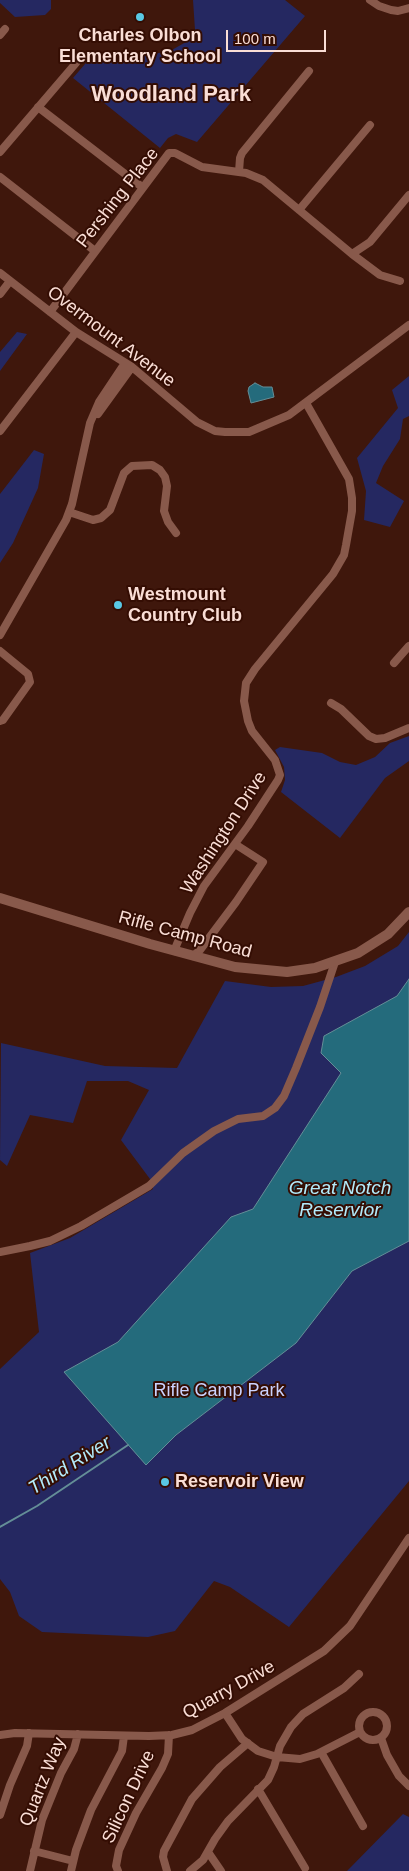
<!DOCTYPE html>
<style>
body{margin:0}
#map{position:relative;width:409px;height:1871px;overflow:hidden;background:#3f170c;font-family:Helvetica,sans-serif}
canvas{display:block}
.scale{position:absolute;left:226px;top:30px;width:100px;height:22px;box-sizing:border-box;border:2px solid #faded6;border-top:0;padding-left:6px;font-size:15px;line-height:18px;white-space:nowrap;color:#faded6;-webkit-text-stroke:4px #340d03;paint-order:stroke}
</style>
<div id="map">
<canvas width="409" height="1871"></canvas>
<div class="scale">100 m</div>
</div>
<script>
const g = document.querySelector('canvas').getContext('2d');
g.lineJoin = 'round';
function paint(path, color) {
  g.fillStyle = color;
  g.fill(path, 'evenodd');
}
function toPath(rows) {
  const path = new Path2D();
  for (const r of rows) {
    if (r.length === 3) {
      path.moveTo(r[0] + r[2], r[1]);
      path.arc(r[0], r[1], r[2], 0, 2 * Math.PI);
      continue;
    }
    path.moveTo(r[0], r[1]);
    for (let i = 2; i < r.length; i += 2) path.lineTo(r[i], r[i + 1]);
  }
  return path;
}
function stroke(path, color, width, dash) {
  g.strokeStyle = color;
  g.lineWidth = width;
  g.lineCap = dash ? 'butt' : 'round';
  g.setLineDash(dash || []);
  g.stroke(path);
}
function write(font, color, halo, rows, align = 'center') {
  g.font = font + ' Helvetica,sans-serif';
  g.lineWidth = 4;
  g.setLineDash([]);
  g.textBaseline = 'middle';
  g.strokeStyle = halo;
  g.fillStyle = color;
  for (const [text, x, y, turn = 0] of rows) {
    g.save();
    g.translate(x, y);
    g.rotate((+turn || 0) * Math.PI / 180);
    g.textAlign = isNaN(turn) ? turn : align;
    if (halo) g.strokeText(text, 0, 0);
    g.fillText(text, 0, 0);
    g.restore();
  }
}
paint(toPath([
 [0,0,51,0,51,9,45,15,15,17,0,3],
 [193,0,285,0,305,16,197,142,176,134,168,138,160,148,73,78,91,57,119,60,170,51,186,42,195,30],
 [17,332,27,334,0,371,0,352],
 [409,376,409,416,403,419,400,439,383,466,376,483,404,501,390,527,364,520,366,491,357,458,398,408,392,390],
 [34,450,44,454,38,488,13,543,0,563,0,494],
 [409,736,409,761,385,778,340,838,281,792,285,780,284,767,275,750,280,747,322,753,340,762,356,765,375,757,390,743],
 [409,932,409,1481,289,1627,230,1587,214,1581,175,1631,148,1637,42,1632,19,1616,10,1592,0,1579,0,1369,39,1332,30,1253,70,1238,153,1189,150,1179,121,1140,149,1090,128,1081,87,1081,73,1123,30,1115,7,1166,0,1160,1,1043,105,1066,177,1068,225,981,271,987,303,986,336,977,365,966,398,946],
 [403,1814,409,1817,409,1871,347,1871]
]), '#252861');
const water = toPath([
 [255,383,263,387,272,387,274,397,251,403,248,391,249,387,255,383],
 [409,979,409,1241,352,1271,296,1343,176,1435,146,1465,64,1372,118,1342,231,1217,253,1209,341,1073,321,1053,324,1036,397,996,409,979]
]);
paint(water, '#246b7c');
stroke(water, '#648e97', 1);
stroke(toPath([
 [0,1527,37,1506,128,1445]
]), '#648e97', 2);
stroke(toPath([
 [370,0,379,6,391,10,398,11,409,8],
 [0,35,5,29],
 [38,107,142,187],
 [0,152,76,63],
 [239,172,240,158,242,153,309,71],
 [0,177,95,251],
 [299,210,370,125],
 [352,254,380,275,400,281],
 [0,273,76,332,132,367,197,422,215,431,225,432,249,432,289,415,409,325],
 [0,294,10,281],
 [50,312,169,153,175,153,202,167,246,173,263,180,352,254,370,242,409,195],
 [98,414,132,367],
 [0,431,76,332],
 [69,512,93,520,101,518,110,510,124,473,132,466,152,465,160,470,165,477,167,486,164,511,168,522,176,533],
 [0,635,66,520,72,504,90,423,99,402,125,363],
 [0,651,28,674,30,682,3,720,0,721],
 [394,663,409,646],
 [331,703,341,709,369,736,376,739,385,738,409,728],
 [174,951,190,913,204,886,248,826,278,780,280,775,275,760,252,731,248,721,244,701,246,683,255,669,333,574,344,555,346,545,352,511,352,498,349,479,306,403],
 [193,956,200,950,236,902,263,862,235,844],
 [0,1252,30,1246,50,1241,81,1226,149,1186,183,1153,214,1131,238,1119,263,1116,275,1108,284,1096,296,1068,320,1007,335,962],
 [373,1726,14],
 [225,1713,242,1739,258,1751,277,1757,300,1759,317,1754,360,1732],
 [0,1735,15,1733,149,1736,172,1735,192,1730,225,1713,324,1651,350,1626,409,1538],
 [381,1738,387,1755,399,1776,409,1786],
 [321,1752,363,1826],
 [258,1789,305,1868],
 [0,1815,10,1785,27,1746,29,1733],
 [34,1851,73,1861],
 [208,1852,221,1871],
 [30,1871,42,1820,61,1773,74,1749,78,1734],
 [71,1871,76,1850,91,1810,122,1751,124,1736],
 [118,1871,116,1866,119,1850,136,1813,162,1768,168,1754,169,1735],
 [167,1871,163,1857,164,1851,192,1799,220,1767,248,1743],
 [190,1871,203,1860,215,1839,228,1821,268,1780,274,1767,280,1746,291,1727,303,1714,344,1688,359,1674]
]), '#88594b', 8);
stroke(toPath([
 [0,898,150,944,235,967,287,972,315,968,358,953,388,934,409,912]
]), '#88594b', 10);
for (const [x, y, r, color] of [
 [140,17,5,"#59c8e4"],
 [118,605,5,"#59c8e4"],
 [165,1482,5,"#59c8e4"]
]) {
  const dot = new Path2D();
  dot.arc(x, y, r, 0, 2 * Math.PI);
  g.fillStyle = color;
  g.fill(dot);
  stroke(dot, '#340d03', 2);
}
write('bold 18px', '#faded6', '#340d03', [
 ["Charles Olbon",140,36,"center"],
 ["Elementary School",140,57,"center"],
 ["Westmount",128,595],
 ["Country Club",128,616],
 ["Reservoir View",175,1482]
], 'left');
write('18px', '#faded6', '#340d03', [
 ["Pershing Place",118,198,-52],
 ["Overmount Avenue",111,337,37],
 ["Washington Drive",224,833,-57],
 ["Rifle Camp Road",185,935,15],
 ["Quarry Drive",229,1690,-29],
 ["Quartz Way",43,1782,-68],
 ["Silicon Drive",129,1797,-65]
]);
write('18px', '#cad2fe', '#340d03', [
 ["Rifle Camp Park",219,1391]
]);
write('italic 19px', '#b2ebfb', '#340d03', [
 ["Great Notch",340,1189],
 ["Reservior",340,1211],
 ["Third River",70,1466,-32]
]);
write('bold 22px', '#faded6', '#340d03', [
 ["Woodland Park",171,95]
]);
</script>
